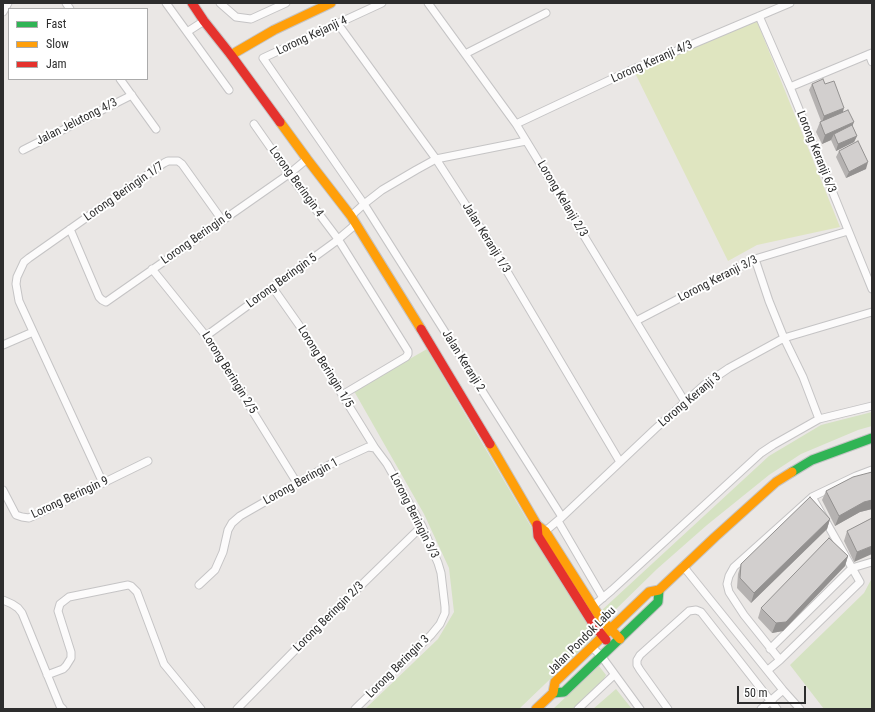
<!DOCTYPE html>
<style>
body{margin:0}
#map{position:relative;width:875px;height:712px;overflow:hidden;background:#eae7e5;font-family:"Roboto Condensed",sans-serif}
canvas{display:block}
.frame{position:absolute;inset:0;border:4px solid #2d2d2d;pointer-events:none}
.legend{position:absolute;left:8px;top:8px;width:140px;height:72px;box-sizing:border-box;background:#fff;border:1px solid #ababab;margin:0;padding:5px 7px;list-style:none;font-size:12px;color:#2d2d2d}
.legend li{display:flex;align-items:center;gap:8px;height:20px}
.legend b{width:20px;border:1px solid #ababab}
.scale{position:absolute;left:737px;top:686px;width:69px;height:18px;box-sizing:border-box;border:2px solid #2d2d2d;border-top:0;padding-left:5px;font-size:12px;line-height:14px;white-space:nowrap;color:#2d2d2d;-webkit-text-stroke:3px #fff;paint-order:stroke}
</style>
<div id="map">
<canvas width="875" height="712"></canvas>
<div class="frame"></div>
<ul class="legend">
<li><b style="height:5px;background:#30b455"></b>Fast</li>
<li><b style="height:5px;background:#ff9f0a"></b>Slow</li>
<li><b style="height:5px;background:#e5322d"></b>Jam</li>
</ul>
<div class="scale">50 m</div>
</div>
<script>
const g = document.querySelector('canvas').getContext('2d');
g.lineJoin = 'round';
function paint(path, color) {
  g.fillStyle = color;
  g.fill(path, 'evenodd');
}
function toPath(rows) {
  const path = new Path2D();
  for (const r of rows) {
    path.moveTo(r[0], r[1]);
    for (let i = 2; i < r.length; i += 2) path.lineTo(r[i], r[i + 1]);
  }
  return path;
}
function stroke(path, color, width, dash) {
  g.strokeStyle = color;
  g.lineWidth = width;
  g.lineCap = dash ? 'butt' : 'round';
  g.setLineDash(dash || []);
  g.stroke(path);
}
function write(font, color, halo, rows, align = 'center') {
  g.font = font + ' "Roboto Condensed",sans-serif';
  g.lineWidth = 4;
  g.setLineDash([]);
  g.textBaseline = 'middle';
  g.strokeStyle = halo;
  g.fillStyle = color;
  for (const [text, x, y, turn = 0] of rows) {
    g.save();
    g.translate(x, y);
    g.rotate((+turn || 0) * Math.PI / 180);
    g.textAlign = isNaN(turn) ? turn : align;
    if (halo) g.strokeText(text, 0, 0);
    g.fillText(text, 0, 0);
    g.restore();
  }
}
paint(toPath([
 [427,349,595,636,519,709,365,709,438,639,454,612,449,568,424,514,354,391],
 [872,412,872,426,858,430,801,454,769,475,707,525,657,569,611,614,602,610,769,456,821,425],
 [872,578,872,709,824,709,790,665,864,593],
 [599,666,606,675,602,683,573,709,553,709],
 [616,689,632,709,593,709]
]), '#d5e2c2');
paint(toPath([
 [756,19,840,227,757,245,728,261,635,73]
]), '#dfe5c0');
const street = toPath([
 [66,3,70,9],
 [166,3,229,90],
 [220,3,236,17,251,19,286,3],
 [382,3,263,58,364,204,562,517],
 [428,3,516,124,685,402],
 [3,12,8,3],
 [759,16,790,87,872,289],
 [338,24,436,159,489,241,620,462],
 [187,32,204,21],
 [465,54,546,13],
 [869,54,872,62],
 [120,79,156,129],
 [790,87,872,53],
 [254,124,289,174,338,239,408,351,408,354,406,357,342,395],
 [516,124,629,71,790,3],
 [23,150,132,95],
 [351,216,364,204,382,190,416,170,436,159,526,141],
 [70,229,99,297,102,300,106,302,289,174,307,159],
 [755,259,769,301,784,338,803,377,819,419],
 [152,269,206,336,297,483],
 [273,288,299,325,375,448],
 [636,321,755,259,848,231],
 [206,336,335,242,356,224],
 [3,345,33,332],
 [103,483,19,301,16,284,17,277,24,262,29,258,164,163,168,161,178,161,182,164,222,220],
 [3,490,16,515,22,517,29,518,103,483,148,461],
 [558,521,603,598],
 [542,534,562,517,655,429,704,385,729,368,784,338,872,312],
 [683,566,783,690,800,709],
 [199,585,215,570,223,552,228,530,232,523,240,516,331,464,368,447,375,448,387,464,422,526,438,563,441,573,445,607,445,613,440,624,431,635,355,709],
 [3,600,12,604,18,608,22,613,60,706,63,709],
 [593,606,612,590,761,453,773,445,819,419,872,406],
 [592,647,602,657,640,709],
 [770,649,852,568,872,562],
 [780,660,744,615,729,592,727,584,729,576,734,567,812,497,856,476,872,470],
 [768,670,780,660,860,582,812,497],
 [47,675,63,669,66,666,71,658,71,652,58,611,60,604,69,597,128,585,131,586,137,592,164,664,201,709],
 [237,709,306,639,422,526],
 [578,709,614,675],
 [668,709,640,670,637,665,637,660,640,655,689,611,696,610,701,612,777,709],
 [761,709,783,690]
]);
const fast = toPath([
 [792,472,812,460,872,438],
 [553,693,564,692,658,602,659,590]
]);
const slow = toPath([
 [231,55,274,30,331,3],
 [280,122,307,159,351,216,421,329],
 [490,444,537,525,545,531,601,619,620,639],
 [553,693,555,682,649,592,659,590,715,537,776,482,792,472],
 [536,709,553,693]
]);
const jam = toPath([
 [192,3,204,21,231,55,280,122],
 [421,329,490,444],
 [537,525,538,536,594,625,606,640]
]);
stroke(street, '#c5c4c5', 9);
stroke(fast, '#c5c4c5', 11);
stroke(slow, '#c5c4c5', 11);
stroke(jam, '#c5c4c5', 11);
stroke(street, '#fcfbfb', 7);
stroke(fast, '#30b455', 9);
stroke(slow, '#ff9f0a', 9);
stroke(jam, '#e5322d', 9);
paint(toPath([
 [812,84,825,84,852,125,857,136,854,142,836,151,831,140,822,144,816,132,820,122,821,121,809,90],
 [839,151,866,169,846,178,836,157],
 [872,472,872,509,860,512,835,526,822,500,826,491],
 [872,518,854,562,844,541,847,531],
 [830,519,827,529,751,603,737,588,738,574,741,564],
 [848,556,845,566,783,631,772,633,758,618,761,608]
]), '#b5b2b1');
paint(toPath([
 [844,108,842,115,822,123,824,116],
 [854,122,850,132,834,134,831,140,822,144,825,135],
 [857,136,854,142,836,151,838,144],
 [868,162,866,169,846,178,849,172],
 [872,500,872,509,860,512,835,526,839,516,864,502],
 [830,519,827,529,751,603,754,593],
 [872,546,872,554,854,562,857,552],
 [848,556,845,566,783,631,772,633,776,623]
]), '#939190');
const building = toPath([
 [823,79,825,84,834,81,844,108,824,116,812,84,823,79],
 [848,110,854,122,825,135,820,122,848,110],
 [852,125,857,136,838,144,834,134,852,125],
 [858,141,868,162,849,172,839,151,858,141],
 [872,472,872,500,864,502,839,516,826,491,853,477,872,472],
 [810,497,830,519,754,593,740,578,741,564,810,497],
 [872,518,872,546,857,552,847,531,872,518],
 [829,538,848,556,786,622,776,623,761,608,829,538]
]);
paint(building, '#d2cfce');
stroke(building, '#939190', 1);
write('12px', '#2d2d2d', '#fff', [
 ["Lorong Kejanji 4",312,36,-25],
 ["Lorong Keranji 4/3",652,62,-24],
 ["Jalan Jelutong 4/3",77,122,-27],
 ["Lorong Keranji 6/3",816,152,68],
 ["Lorong Beringin 4",296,182,54],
 ["Lorong Beringin 1/7",124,192,-35],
 ["Lorong Kelanji 2/3",562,199,59],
 ["Lorong Beringin 6",197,238,-35],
 ["Jalan Keranji 1/3",486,238,58],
 ["Lorong Keranji 3/3",718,279,-27],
 ["Lorong Beringin 5",282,281,-36],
 ["Jalan Keranji 2",463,361,58],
 ["Lorong Beringin 1/5",325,367,58],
 ["Lorong Beringin 2/5",229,373,58],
 ["Lorong Keranji 3",690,400,-40],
 ["Lorong Beringin 1",301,482,-29],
 ["Lorong Beringin 9",70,498,-25],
 ["Lorong Beringin 3/3",414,516,63],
 ["Lorong Beringin 2/3",329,617,-45],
 ["Jalan Pondok Labu",582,641,-45],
 ["Lorong Beringin 3",398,667,-45]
]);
</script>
